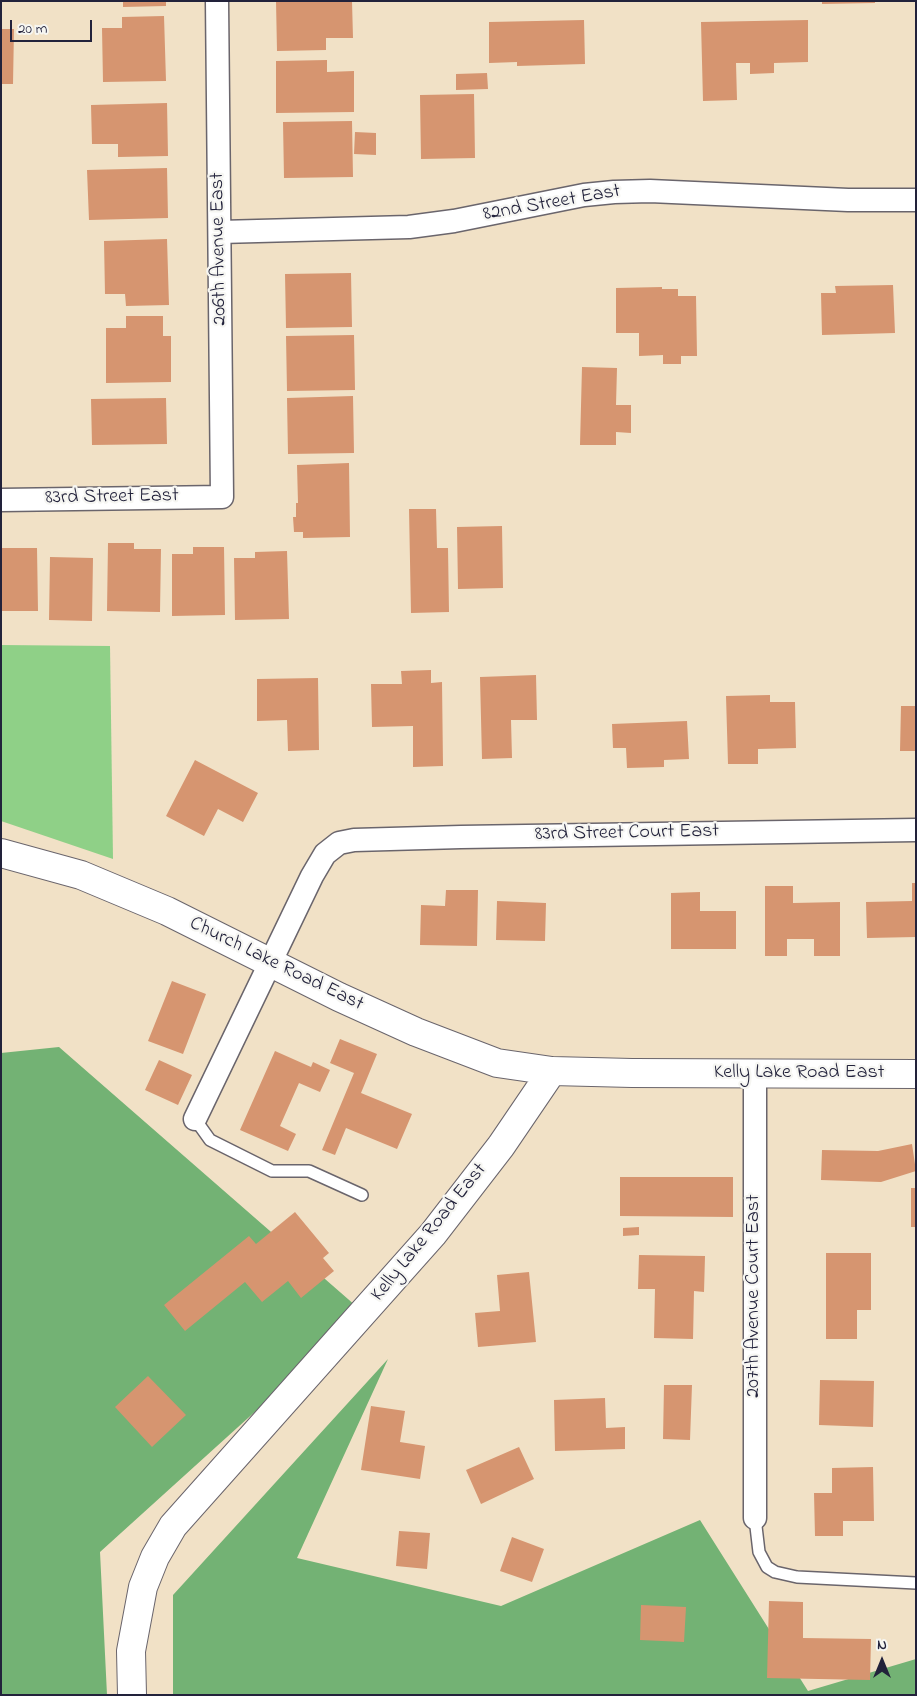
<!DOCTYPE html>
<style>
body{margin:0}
#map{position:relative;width:917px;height:1696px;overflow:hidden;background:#f1e1c6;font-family:"Indie Flower",sans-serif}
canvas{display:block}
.frame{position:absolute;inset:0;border:2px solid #22223b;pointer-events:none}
.north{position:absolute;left:857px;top:1636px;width:50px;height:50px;-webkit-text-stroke:4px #f6f6f2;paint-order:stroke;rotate:0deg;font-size:14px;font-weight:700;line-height:20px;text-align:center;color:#22223b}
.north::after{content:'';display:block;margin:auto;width:18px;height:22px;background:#22223b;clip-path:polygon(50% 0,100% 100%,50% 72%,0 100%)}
.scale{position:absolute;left:10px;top:20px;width:82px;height:22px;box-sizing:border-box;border:2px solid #22223b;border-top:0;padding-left:6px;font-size:15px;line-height:18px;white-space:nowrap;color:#22223b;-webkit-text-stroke:4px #f6f6f2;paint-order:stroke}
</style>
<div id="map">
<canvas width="917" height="1696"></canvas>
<div class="frame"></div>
<div class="north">N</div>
<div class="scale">20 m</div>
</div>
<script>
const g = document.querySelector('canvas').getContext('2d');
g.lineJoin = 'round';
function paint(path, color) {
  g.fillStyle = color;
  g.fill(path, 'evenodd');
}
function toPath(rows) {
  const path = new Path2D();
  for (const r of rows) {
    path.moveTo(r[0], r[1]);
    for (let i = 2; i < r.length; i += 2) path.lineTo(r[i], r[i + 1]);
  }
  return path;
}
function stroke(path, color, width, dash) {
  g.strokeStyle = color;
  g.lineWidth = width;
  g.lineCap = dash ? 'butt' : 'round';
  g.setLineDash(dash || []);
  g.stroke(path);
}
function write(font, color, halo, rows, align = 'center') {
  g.font = font + ' "Indie Flower",sans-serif';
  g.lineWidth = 4.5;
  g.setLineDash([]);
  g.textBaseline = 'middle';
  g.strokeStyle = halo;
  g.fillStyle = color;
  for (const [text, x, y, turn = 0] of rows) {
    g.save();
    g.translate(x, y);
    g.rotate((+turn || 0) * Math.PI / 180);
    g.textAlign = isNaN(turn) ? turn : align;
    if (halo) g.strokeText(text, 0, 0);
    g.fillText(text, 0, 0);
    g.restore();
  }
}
paint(toPath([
 [1,645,110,646,113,859,1,821]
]), '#8fd087');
paint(toPath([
 [59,1047,364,1313,100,1552,107,1695,1,1695,1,1053],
 [388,1359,297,1558,501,1606,700,1520,808,1691,916,1659,916,1695,173,1695,173,1595]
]), '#73b274');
paint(toPath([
 [123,1,166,1,166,6,123,7],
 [276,1,352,1,353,38,326,38,326,50,277,51],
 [822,1,875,1,875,3,822,4],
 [164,16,166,81,103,82,102,28,122,28,122,17],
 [584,20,585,64,517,66,517,62,489,63,489,22],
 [808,20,808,62,774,63,774,73,750,74,750,63,736,63,737,100,703,101,701,22],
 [1,29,14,29,13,84,1,84],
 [327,60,327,72,354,71,354,112,276,113,276,61],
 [487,73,488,89,456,90,456,74],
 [474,94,475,158,421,159,420,95],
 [167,103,168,156,118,157,118,144,92,144,91,105],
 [352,121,353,177,284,178,283,122],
 [355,132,376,133,376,155,354,154],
 [167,168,168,218,89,220,87,170],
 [167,239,169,305,126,306,125,294,105,294,104,241],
 [351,273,352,327,286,328,285,274],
 [893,285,895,333,822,335,821,293,836,293,835,286],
 [662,287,662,289,678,289,678,296,696,296,697,356,681,356,681,364,663,364,663,355,639,356,639,333,616,333,616,288],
 [126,316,163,316,163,336,171,336,171,382,106,383,106,328,126,328],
 [354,335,355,390,287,391,286,336],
 [582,367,617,368,616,405,631,405,631,433,616,432,616,445,580,445],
 [353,396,354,453,288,454,287,398],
 [166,398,167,444,92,445,91,399],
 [349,463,350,537,303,538,303,532,294,532,293,517,296,517,296,503,298,503,297,465],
 [409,509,436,509,437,548,448,548,449,612,411,613],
 [502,526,503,588,458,589,457,527],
 [108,543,134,543,134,549,161,549,160,612,107,611],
 [193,547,224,547,225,615,172,616,172,554,193,554],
 [1,548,37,548,38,611,1,611],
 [287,551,289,619,235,620,234,558,255,558,255,552],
 [50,557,93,558,92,621,49,620],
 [431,670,431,683,442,682,443,766,413,767,413,726,372,727,371,684,402,684,401,671],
 [536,675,537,720,511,720,512,758,482,759,480,677],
 [318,678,319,750,288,751,287,720,257,721,257,679],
 [770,695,770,702,795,702,796,748,758,749,758,764,728,764,726,696],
 [901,706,916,706,916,751,900,751],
 [687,721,689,759,664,760,664,767,627,768,626,748,613,748,612,724],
 [195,760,258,793,243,822,218,809,204,836,166,816],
 [912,883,916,883,916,937,867,938,866,902,912,901],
 [765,886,793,886,793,903,840,902,840,956,814,956,814,939,787,939,787,956,765,956],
 [446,890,478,890,477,946,420,945,421,905,445,906],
 [700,892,700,911,736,911,736,949,671,949,671,893],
 [497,901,546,903,545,941,496,940],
 [172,981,206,994,183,1054,148,1041],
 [340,1039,377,1054,361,1093,412,1114,397,1149,346,1128,335,1155,322,1150,354,1073,330,1063],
 [275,1051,311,1067,313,1062,330,1070,320,1092,299,1083,280,1126,296,1134,288,1151,240,1130],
 [159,1060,192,1075,178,1105,145,1090],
 [912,1144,916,1171,881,1182,821,1180,822,1150,878,1151],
 [620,1177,733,1177,733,1217,620,1216],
 [911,1188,916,1188,916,1227,911,1227],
 [295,1212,329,1253,323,1258,334,1271,301,1298,288,1281,262,1302,245,1282,185,1331,164,1305,249,1236,256,1244],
 [639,1227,639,1235,623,1236,623,1228],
 [826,1253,871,1253,871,1310,857,1310,857,1339,826,1339],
 [639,1255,705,1256,704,1292,694,1291,693,1339,654,1338,655,1289,638,1289],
 [529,1272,536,1342,478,1347,475,1313,500,1311,497,1275],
 [148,1376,186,1415,152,1447,115,1407],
 [820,1380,874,1381,873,1427,819,1425],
 [664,1385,692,1385,690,1440,663,1439],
 [605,1398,606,1428,625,1427,625,1449,555,1451,554,1400],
 [371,1406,405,1411,400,1442,425,1446,420,1479,361,1470],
 [519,1447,534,1479,481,1504,466,1470],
 [873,1467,874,1521,843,1521,843,1536,815,1536,814,1493,832,1493,832,1468],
 [399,1531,430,1533,427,1569,396,1566],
 [512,1537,544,1549,532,1582,500,1571],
 [769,1601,803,1602,803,1638,871,1639,870,1680,767,1678],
 [641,1605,686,1607,684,1642,640,1640]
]), '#d69570');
const service = toPath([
 [195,1119,210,1140,272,1171,309,1171,362,1195],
 [755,1518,759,1552,767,1567,775,1572,797,1577,916,1583]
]);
const minor = toPath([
 [220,232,409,227,454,221,584,195,614,192,650,191,848,200,916,200],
 [1,500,222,497,217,1],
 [755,1073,755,1518],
 [195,1119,312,876,325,854,339,843,354,840,461,837,916,830]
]);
const tertiary = toPath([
 [1,853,81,875,167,911,339,997,416,1032,497,1063,552,1071,632,1073,916,1074],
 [132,1695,131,1651,143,1587,155,1557,173,1526,433,1234,501,1146,552,1071]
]);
stroke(service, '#6a656c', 14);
stroke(minor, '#6a656c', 25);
stroke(tertiary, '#6a656c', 30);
stroke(service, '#fff', 11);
stroke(minor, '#fff', 22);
stroke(tertiary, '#fff', 28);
write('20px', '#22223b', '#f6f6f2', [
 ["82nd Street East",552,204,-10],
 ["206th Avenue East",220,249,-91],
 ["83rd Street East",112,498,-1],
 ["83rd Street Court East",627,834,-1],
 ["Church Lake Road East",276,965,26],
 ["Kelly Lake Road East",799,1074],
 ["Kelly Lake Road East",430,1233,-51],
 ["207th Avenue Court East",755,1296,-90]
]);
</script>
